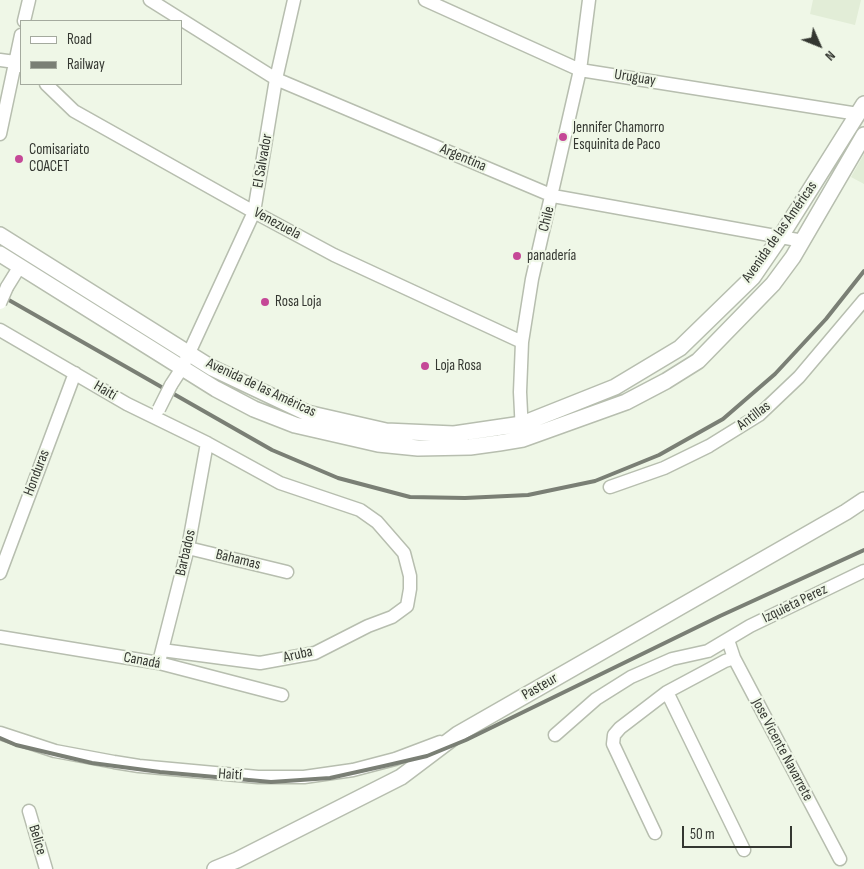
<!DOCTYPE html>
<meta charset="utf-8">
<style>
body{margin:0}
#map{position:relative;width:864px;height:869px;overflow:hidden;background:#eff7e7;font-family:"Sofia Sans Condensed",sans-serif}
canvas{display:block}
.legend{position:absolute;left:20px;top:20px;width:162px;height:65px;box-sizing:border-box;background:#eff7e7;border:1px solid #a4aa9e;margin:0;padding:6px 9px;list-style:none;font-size:15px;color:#343731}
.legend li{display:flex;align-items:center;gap:10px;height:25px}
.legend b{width:25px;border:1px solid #a4aa9e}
.north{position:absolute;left:794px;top:20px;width:50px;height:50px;-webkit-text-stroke:4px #eff7e7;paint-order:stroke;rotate:134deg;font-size:14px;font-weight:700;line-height:20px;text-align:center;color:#343731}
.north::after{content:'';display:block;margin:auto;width:18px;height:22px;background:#343731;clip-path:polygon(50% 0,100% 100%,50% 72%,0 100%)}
.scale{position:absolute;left:682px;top:826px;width:110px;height:22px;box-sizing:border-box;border:2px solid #343731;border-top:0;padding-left:6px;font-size:15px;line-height:18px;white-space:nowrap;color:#343731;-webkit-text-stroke:4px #eff7e7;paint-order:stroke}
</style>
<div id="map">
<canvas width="864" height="869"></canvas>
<ul class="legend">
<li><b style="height:6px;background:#fff"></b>Road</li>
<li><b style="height:6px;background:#7a7f75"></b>Railway</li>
</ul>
<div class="north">N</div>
<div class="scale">50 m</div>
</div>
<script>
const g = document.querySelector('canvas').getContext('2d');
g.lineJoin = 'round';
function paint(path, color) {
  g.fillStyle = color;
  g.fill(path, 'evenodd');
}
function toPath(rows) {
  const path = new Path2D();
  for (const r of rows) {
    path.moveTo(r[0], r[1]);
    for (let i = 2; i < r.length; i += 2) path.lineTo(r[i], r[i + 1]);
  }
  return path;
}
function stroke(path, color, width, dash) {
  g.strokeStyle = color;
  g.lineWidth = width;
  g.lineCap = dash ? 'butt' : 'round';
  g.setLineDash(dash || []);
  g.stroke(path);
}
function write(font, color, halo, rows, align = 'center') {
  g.font = font + ' "Sofia Sans Condensed",sans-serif';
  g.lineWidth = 4.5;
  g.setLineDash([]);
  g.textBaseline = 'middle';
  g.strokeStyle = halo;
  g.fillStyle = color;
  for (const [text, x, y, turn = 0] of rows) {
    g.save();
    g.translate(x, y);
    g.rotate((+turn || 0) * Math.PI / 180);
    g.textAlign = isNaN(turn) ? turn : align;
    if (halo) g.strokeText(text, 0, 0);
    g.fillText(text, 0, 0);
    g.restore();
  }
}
paint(toPath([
 [813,0,861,0,855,25,810,14],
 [864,154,864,184,851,177]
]), '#e2edd7');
const minor = toPath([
 [150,0,276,79,553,196,803,241],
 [425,0,580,70,858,114],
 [24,21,29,0],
 [0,60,15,62,21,66],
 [46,84,74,111,254,212,334,255,522,342],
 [0,134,21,35],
 [7,287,20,266],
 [0,330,127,404,207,443,280,483,360,510,377,522,404,553,410,576,410,589,407,606,392,617,368,626,315,653,260,663,162,650],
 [171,385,182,368,254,212,276,79,294,0],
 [522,433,520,392,522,342,532,279,580,70,589,0],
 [610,487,664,468,709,446,759,415,799,377,864,300],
 [188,548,287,572],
 [0,573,75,373],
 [0,637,159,663,282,695],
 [728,640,734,658,840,859],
 [160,658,188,548,207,443],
 [734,658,725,661,667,692,744,850],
 [0,733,55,751,114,762,139,766,258,777,304,777,353,770,395,759,440,742],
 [555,735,596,699,631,677,672,659,708,651,750,626,864,571],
 [29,811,46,869],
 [655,833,613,744,614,735,620,728,667,692]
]);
const tertiary = toPath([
 [0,235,212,368,307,413,386,431,454,434,522,424,615,387,680,348,753,277,781,236,864,104],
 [0,254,216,389,254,409,295,425,378,444,418,448,470,447,499,443,523,439,626,402,666,381,698,361,773,284,793,257,864,135],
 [215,869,237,860,401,777,458,734,846,512,864,500]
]);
stroke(minor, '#b7beaf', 15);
stroke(tertiary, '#b7beaf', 18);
stroke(minor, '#fff', 12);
stroke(tertiary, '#fff', 15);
stroke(toPath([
 [0,295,272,450,338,478,410,497,465,498,528,495,595,481,659,455,723,419,775,374,826,319,864,271],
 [0,738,16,745,92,763,160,772,271,782,330,778,384,766,427,756,466,740,720,616,864,550]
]), '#7a7f75', 4);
const minorBridge = toPath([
 [0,303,7,287],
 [159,409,171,385]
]);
stroke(minorBridge, '#b7beaf', 15, []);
stroke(minorBridge, '#fff', 12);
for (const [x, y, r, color] of [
 [563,137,5,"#c54897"],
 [19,159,5,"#c54897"],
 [517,256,5,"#c54897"],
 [265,302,5,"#c54897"],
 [425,366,5,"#c54897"]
]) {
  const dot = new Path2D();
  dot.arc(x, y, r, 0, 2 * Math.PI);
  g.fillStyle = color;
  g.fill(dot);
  stroke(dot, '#eff7e7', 2);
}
write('15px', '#343731', '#eff7e7', [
 ["Uruguay",635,78,9],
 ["Argentina",463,158,23],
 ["El Salvador",263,161,-80],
 ["Chile",547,219,-76],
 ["Venezuela",277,224,28],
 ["Avenida de las Américas",780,232,-55],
 ["Avenida de las Américas",261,388,25],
 ["Haití",105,391,30],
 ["Antillas",754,416,-37],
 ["Honduras",37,473,-69],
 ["Barbados",186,553,-77],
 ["Bahamas",238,560,14],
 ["Izquieta Perez",795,604,-26],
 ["Aruba",298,655,-13],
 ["Canadá",142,661,11],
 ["Pasteur",540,687,-30],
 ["Jose Vicente Navarrete",782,750,62],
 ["Haití",230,775,4],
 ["Belice",37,840,73]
]);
write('15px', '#343731', '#eff7e7', [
 ["Jennifer Chamorro",573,128],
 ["Esquinita de Paco",573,145],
 ["Comisariato",29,150],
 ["COACET",29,167],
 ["panadería",527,256],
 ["Rosa Loja",275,302],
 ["Loja Rosa",435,366]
], 'left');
</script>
